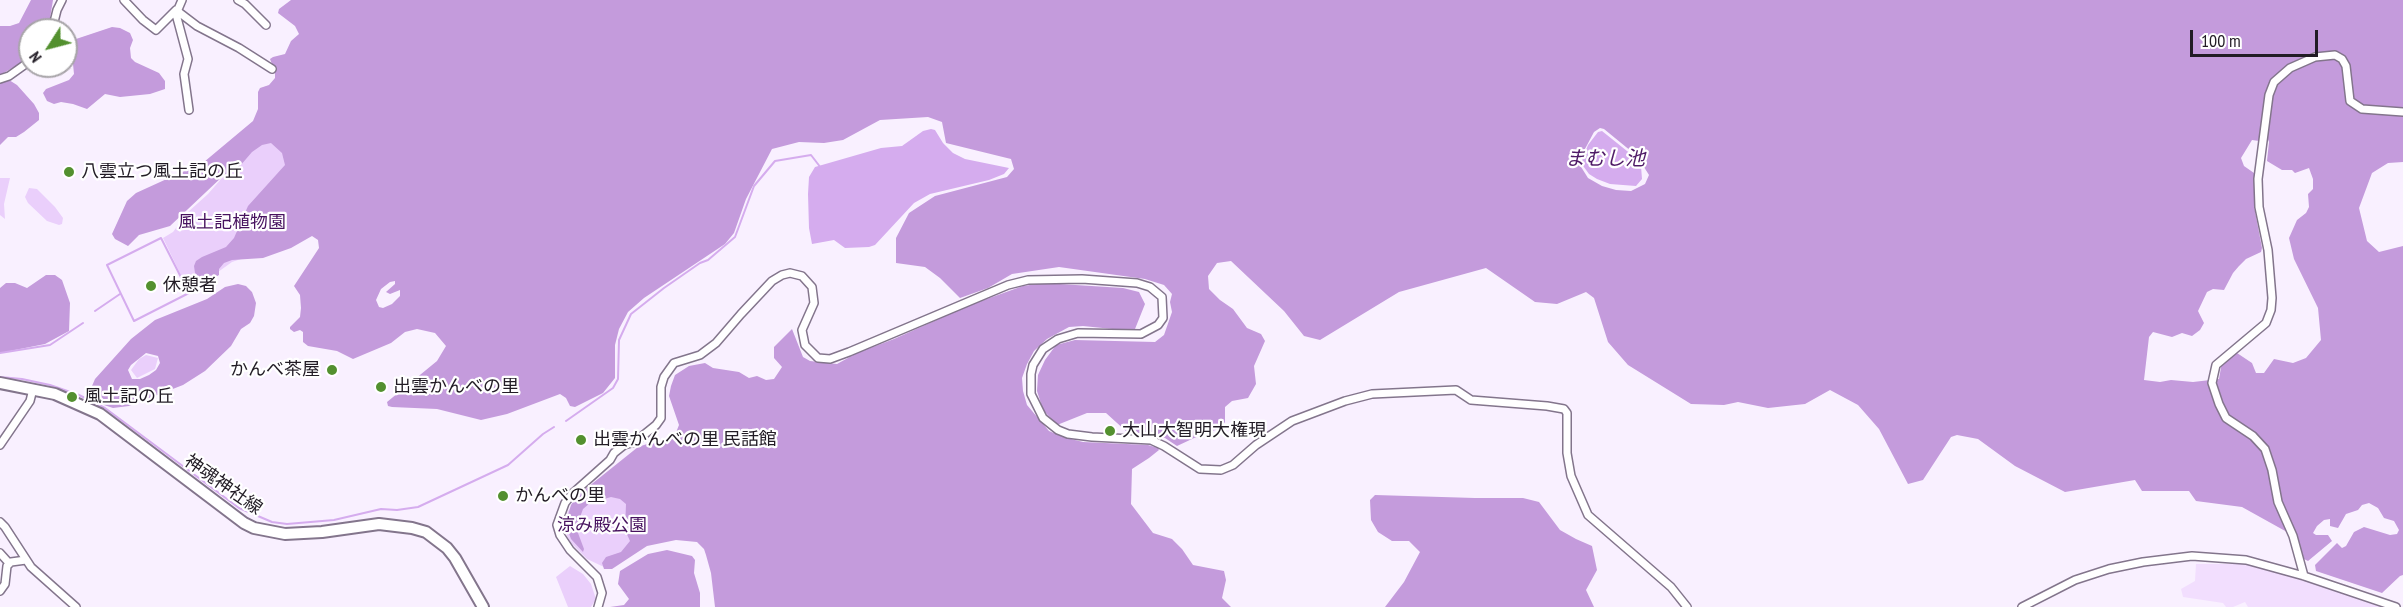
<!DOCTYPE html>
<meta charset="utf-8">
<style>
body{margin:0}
#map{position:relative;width:2403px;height:607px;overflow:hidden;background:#f9f0ff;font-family:"PT Sans Narrow",sans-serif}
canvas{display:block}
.north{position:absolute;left:18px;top:18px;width:60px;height:60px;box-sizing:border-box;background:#fff;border:2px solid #a7a4a8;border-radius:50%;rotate:234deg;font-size:16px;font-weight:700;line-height:24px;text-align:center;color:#221c25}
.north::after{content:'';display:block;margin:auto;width:21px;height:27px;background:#53902f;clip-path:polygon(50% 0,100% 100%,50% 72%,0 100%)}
.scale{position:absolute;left:2190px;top:30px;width:128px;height:27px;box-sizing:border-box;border:3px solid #221c25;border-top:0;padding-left:8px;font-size:18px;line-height:21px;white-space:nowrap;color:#221c25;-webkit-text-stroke:4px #fff;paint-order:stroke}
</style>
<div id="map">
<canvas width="2403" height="607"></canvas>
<div class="north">N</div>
<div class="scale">100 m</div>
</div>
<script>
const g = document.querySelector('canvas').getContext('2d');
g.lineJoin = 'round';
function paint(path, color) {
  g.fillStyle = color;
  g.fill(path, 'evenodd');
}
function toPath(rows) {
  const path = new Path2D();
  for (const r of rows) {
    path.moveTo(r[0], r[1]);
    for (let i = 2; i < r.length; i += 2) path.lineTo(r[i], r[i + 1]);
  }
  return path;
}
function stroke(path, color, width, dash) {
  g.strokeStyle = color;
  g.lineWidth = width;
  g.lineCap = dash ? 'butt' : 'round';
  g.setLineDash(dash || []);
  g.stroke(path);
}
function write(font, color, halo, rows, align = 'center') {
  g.font = font + ' "PT Sans Narrow","Noto Sans JP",sans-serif';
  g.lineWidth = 4.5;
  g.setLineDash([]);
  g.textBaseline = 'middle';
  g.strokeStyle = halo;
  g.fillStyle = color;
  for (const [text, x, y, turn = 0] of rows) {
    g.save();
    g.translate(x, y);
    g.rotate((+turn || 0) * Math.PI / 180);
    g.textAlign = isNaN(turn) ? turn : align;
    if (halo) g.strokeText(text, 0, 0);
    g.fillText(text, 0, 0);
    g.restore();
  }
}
paint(toPath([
 [2196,564,2249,564,2297,576,2385,607,2248,607,2245,602,2233,607,2226,607,2223,603,2183,597,2181,589,2195,581]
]), '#f2defe');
paint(toPath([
 [255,140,282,143,295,199,256,254,232,262,211,277,188,290,163,238,173,232,188,212,208,194],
 [0,178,10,178,4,204,5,219,0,215],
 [29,188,37,189,55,207,63,218,62,224,59,225,47,221,28,203,25,197],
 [146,355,158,358,155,369,137,378,131,370,139,359],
 [595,483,630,503,642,545,604,567,587,559,571,543,567,536,565,522,568,511,576,500],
 [570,566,583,574,591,584,596,599,591,607,568,607,556,577]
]), '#eacffb');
paint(toPath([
 [31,0,53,0,48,30,30,30,30,55,28,59,0,75,0,26,10,26,19,23],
 [291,0,2403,0,2403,162,2388,163,2372,173,2359,208,2367,241,2379,252,2403,246,2403,575,2400,576,2382,593,2316,571,2315,565,2337,543,2342,548,2346,546,2354,532,2364,527,2390,535,2397,534,2399,530,2394,521,2384,518,2378,508,2369,503,2362,505,2358,510,2346,514,2338,528,2330,526,2330,519,2324,520,2317,526,2313,533,2316,535,2328,535,2332,541,2308,561,2304,559,2294,531,2287,532,2242,507,2196,501,2189,491,2142,491,2135,480,2065,492,2015,466,1978,439,1957,435,1951,437,1923,480,1908,484,1879,429,1858,405,1830,390,1805,404,1768,408,1738,402,1724,405,1691,404,1628,365,1608,342,1594,298,1586,292,1557,304,1535,302,1486,268,1399,292,1320,340,1304,336,1284,311,1231,261,1217,263,1208,276,1209,289,1220,300,1233,309,1247,328,1261,334,1265,341,1254,366,1256,384,1248,398,1232,401,1225,407,1225,422,1220,429,1207,432,1177,446,1165,438,1150,434,1127,432,1106,413,1087,413,1057,425,1043,410,1037,391,1038,375,1045,360,1056,345,1075,340,1155,342,1164,335,1172,312,1170,302,1172,294,1164,285,1145,279,1059,267,1012,274,988,288,960,298,940,278,925,267,896,263,896,238,909,213,935,196,1007,177,1014,169,1011,159,946,143,942,122,928,117,880,120,843,140,824,143,799,142,772,149,746,199,734,233,725,244,644,298,628,312,619,329,615,345,615,378,603,393,575,407,570,406,566,398,560,394,507,414,481,420,437,409,392,407,388,406,387,402,437,361,446,346,435,333,417,329,405,332,391,343,353,359,337,351,308,346,303,342,303,332,300,330,294,332,290,329,290,327,300,317,301,308,300,295,294,286,319,248,318,240,312,236,291,248,263,258,232,260,224,263,219,269,219,275,206,283,195,273,194,266,196,261,202,257,226,247,234,238,248,206,285,165,282,153,271,143,262,145,252,152,240,166,223,176,170,226,139,235,128,246,115,239,112,234,127,201,136,193,204,162,253,121,258,109,258,92,260,88,269,85,275,78,275,72,270,59,273,57,285,54,291,41,299,34,295,26,278,13,279,9],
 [1600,128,1604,129,1637,156,1649,175,1645,184,1631,191,1616,190,1602,186,1588,178,1578,162,1594,132],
 [2261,134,2267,137,2269,142,2267,161,2282,170,2292,170,2295,173,2309,168,2313,179,2313,189,2308,194,2309,207,2306,213,2297,220,2289,238,2294,259,2318,308,2321,340,2306,358,2293,363,2274,359,2264,373,2256,373,2252,363,2237,353,2222,362,2219,379,2193,382,2171,380,2160,382,2144,380,2149,337,2153,332,2172,337,2182,333,2192,336,2200,330,2204,323,2198,311,2207,292,2213,289,2224,290,2233,273,2239,266,2246,259,2261,252,2262,248,2254,206,2254,173,2244,166,2241,158,2252,140,2259,141],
 [395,281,395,284,386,292,390,294,400,290,400,296,392,304,383,308,379,307,376,300,381,289,390,282],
 [112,27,120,28,130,33,133,40,130,48,131,58,135,62,159,73,165,81,165,89,150,94,120,97,105,94,87,109,73,104,61,102,54,104,47,101,43,93,46,89,69,80,74,74,73,64,68,48,70,41],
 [9,80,17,85,34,104,39,113,39,120,24,132,16,137,8,137,0,145,0,82],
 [46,275,55,275,62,280,70,303,69,331,45,344,0,353,0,288,6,283,15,283,27,288],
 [1044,283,1123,288,1139,292,1145,304,1135,329,1122,330,1083,326,1069,327,1047,339,1034,351,1027,364,1022,378,1023,391,1027,405,1049,431,1063,437,1083,442,1148,445,1158,448,1159,450,1149,458,1132,469,1131,504,1153,533,1172,539,1182,549,1193,565,1224,571,1226,580,1222,598,1231,607,715,607,711,573,706,555,704,549,697,542,676,540,647,546,612,569,604,569,602,563,606,557,621,552,630,541,625,530,626,504,620,499,611,497,590,503,583,509,579,520,578,533,584,549,583,552,571,539,567,528,568,515,571,505,578,495,638,447,647,444,668,442,675,435,679,425,669,396,671,386,675,375,689,366,705,363,713,368,739,372,749,378,757,376,766,380,774,379,782,367,774,358,774,347,792,329,803,357,810,361,837,364,857,353,894,339,970,305,1023,286],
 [238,284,246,286,252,292,256,303,254,316,250,323,241,329,231,346,205,371,183,385,129,406,113,408,104,405,98,399,92,386,95,379,131,339,155,320,207,299,225,287],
 [146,353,158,356,160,363,156,370,149,375,140,379,132,379,128,370,131,365],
 [1375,495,1475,498,1523,498,1539,502,1560,530,1576,539,1592,546,1597,570,1586,590,1594,607,1385,607,1404,582,1420,552,1409,541,1392,541,1378,532,1371,520,1370,500],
 [667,550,692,556,695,560,694,573,700,593,700,607,610,607,624,605,629,599,618,584,620,571,648,554]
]), '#c49bdc');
paint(toPath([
 [931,129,935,130,943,143,953,153,965,159,1009,168,1004,174,989,180,930,194,914,203,875,245,869,247,845,248,834,240,812,244,809,228,808,194,809,177,815,167,881,148,902,146,923,131],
 [1602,131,1632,155,1641,166,1642,179,1636,186,1610,184,1597,179,1589,174,1581,163,1588,145,1598,132]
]), '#d5acee');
stroke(toPath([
 [161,238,189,293,134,321,107,265,161,238],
 [95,311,120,294],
 [0,353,50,345,83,323],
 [0,377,22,379,50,385,79,395,105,408,239,508,272,522,287,524,334,520,381,509,397,510,418,507,508,465,543,434,554,427],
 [566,421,613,388,618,379,619,340,631,314,664,288,700,263,708,260,735,237,754,186,775,161,811,155,821,168]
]), '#d5acee', 2);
const street = toPath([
 [124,0,143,20,156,30,176,10,197,26,239,48,272,69],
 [182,0,176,14,188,59,184,74,189,110],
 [238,0,245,4,266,25],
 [52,30,57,10,62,0],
 [0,79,9,76,30,61],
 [0,445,30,401,33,389],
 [0,522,5,527,31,567,76,607],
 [0,553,9,563],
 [2304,576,2293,536,2278,502,2272,470,2265,449,2253,436,2226,418,2219,404,2212,383,2216,365,2266,323,2271,310,2272,298,2268,250,2259,207,2258,179,2269,95,2274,82,2290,68,2315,57,2335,55,2342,59,2346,66,2350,101,2362,109,2403,112],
 [0,591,5,584,7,566,11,562,26,560],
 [598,607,602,593,597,577,570,550,560,535,557,525,565,503,573,493,610,460,614,453,624,445,635,442,656,425,661,418,661,387,664,377,674,363,700,355,716,343,741,314,772,281,782,275,790,273,802,276,812,287,814,303,802,330,805,345,818,358,830,359,849,352,1008,285,1028,280,1082,279,1137,283,1150,287,1162,297,1163,318,1158,325,1141,334,1078,333,1058,339,1043,349,1033,365,1031,374,1031,394,1043,418,1058,430,1068,434,1092,437,1151,440,1164,446,1200,469,1221,470,1233,465,1256,445,1292,421,1345,401,1372,394,1456,390,1471,400,1547,406,1564,409,1567,413,1567,453,1571,476,1588,515,1671,587,1687,607],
 [2022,607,2075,580,2109,569,2143,562,2192,556,2246,560,2304,576,2396,607]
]);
const secondary = toPath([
 [0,383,55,394,100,414,244,523,254,528,285,534,322,532,379,524,412,528,426,532,447,548,455,558,483,607]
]);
stroke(street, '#83758c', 10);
stroke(secondary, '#83758c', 14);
stroke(street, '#fff', 7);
stroke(secondary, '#fff', 10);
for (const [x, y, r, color] of [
 [69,172,6,"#53902f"],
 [151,286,6,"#53902f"],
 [332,370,6,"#53902f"],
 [381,387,6,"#53902f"],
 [72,397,6,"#53902f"],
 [1110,431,6,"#53902f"],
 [581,440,6,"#53902f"],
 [503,496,6,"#53902f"]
]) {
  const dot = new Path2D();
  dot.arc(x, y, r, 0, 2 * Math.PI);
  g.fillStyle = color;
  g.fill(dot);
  stroke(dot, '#fff', 2);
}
write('18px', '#221c25', '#fff', [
 ["八雲立つ風土記の丘",81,172],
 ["休憩者",163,286],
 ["かんべ茶屋",320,370,"right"],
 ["出雲かんべの里",393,387],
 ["風土記の丘",84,397],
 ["大山大智明大権現",1122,431],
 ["出雲かんべの里 民話館",593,440],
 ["かんべの里",515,496]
], 'left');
write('18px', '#47125f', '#fff', [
 ["風土記植物園",232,223],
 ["涼み殿公園",602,526]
]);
write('18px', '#221c25', '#fff', [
 ["神魂神社線",223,485,35]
]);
write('italic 20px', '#4f1b67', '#fff', [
 ["まむし池",1605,159]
]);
</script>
